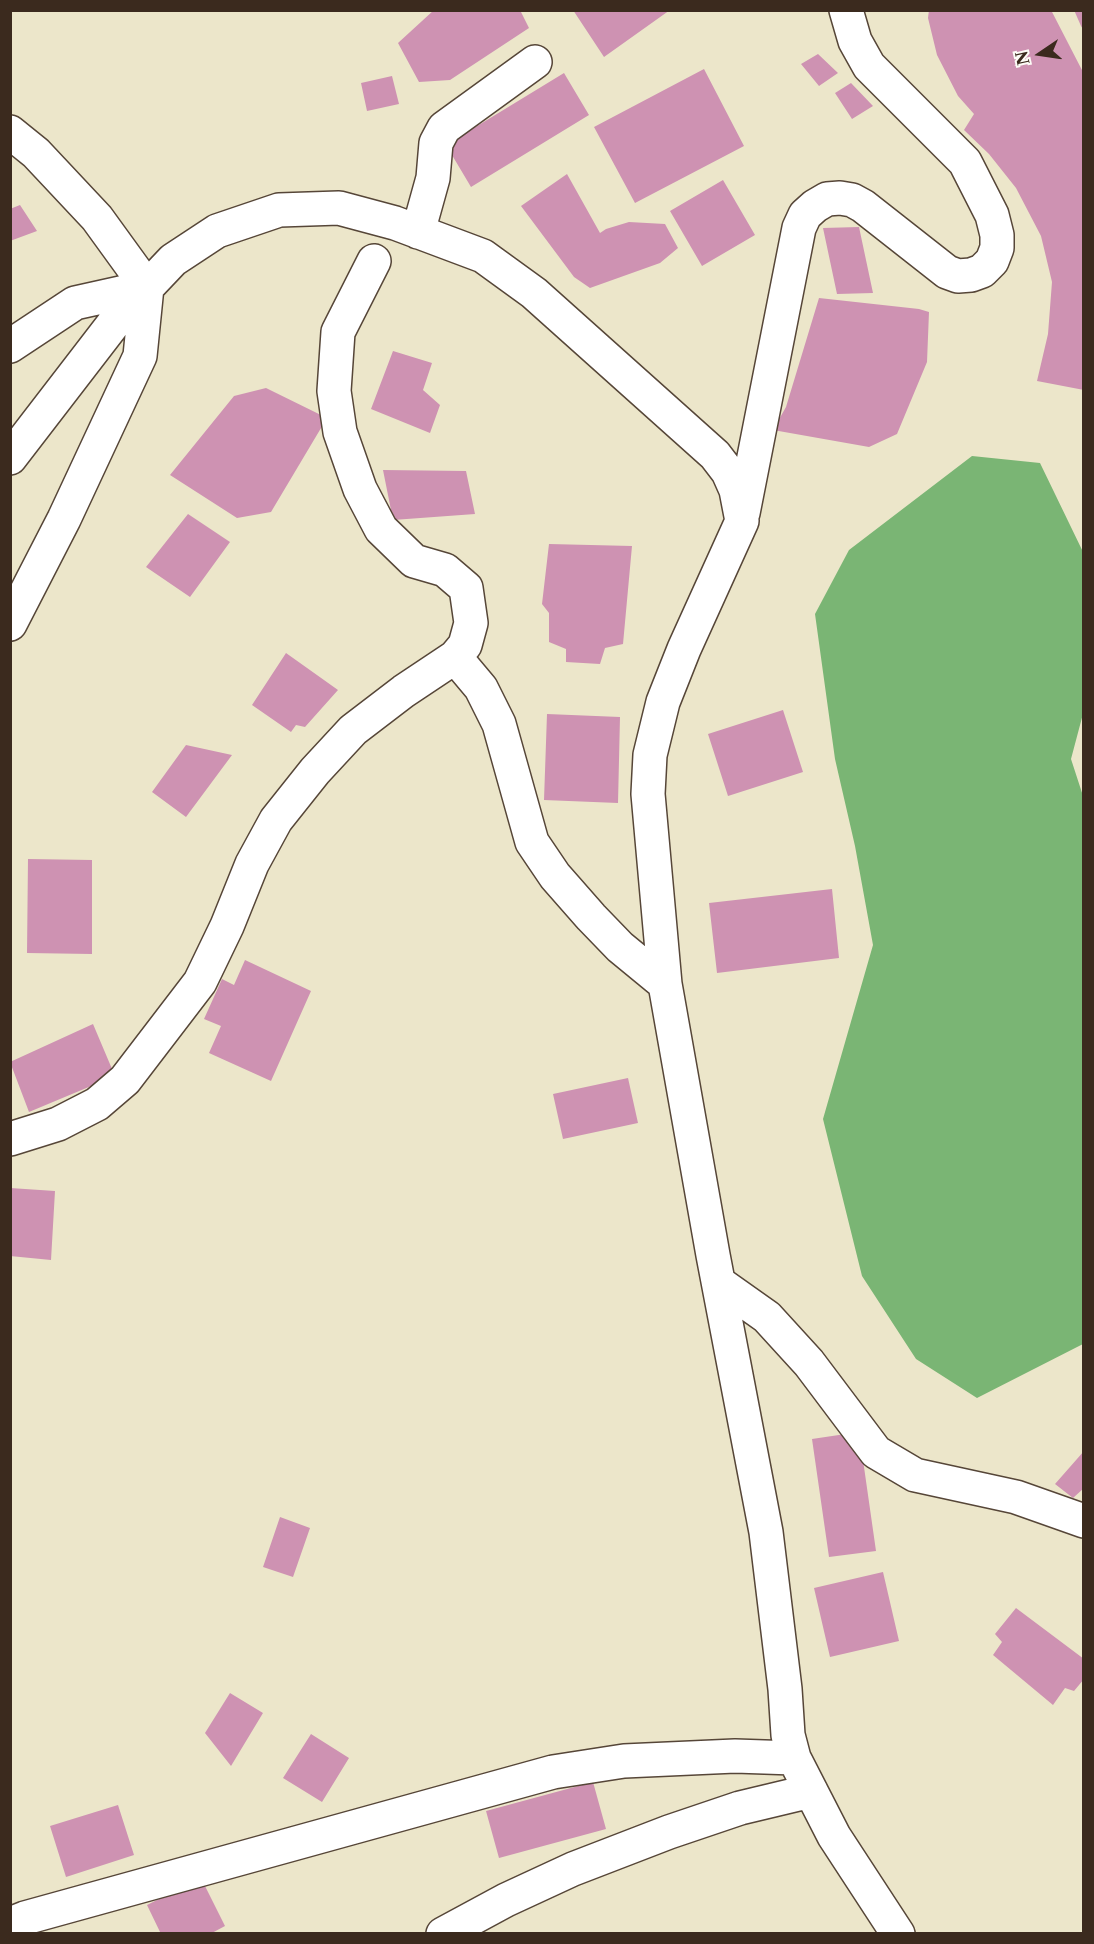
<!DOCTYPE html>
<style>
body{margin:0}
#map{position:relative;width:1094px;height:1944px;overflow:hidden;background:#ece6ca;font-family:"Libre Caslon Text",serif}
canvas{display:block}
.frame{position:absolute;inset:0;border:12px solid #3b2a1e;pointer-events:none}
.north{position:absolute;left:1010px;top:24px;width:60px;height:60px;-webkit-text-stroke:4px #fdfcf7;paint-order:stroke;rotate:257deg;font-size:16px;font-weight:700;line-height:24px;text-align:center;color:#3b2a1e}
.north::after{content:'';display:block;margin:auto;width:21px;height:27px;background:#3b2a1e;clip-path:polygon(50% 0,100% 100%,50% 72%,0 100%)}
</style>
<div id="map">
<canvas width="1094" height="1944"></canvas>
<div class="frame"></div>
<div class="north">N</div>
</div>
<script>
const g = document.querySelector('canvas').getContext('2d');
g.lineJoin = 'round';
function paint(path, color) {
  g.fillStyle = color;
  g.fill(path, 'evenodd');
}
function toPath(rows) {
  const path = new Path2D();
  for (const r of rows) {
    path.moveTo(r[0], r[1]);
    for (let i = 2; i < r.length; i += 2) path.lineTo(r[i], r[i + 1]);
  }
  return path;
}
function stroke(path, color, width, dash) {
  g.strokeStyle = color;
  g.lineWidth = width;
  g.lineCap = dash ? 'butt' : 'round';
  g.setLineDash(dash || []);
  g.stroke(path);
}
paint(toPath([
 [972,456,1040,463,1084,554,1084,710,1071,759,1084,799,1083,1344,977,1398,916,1359,862,1276,823,1119,873,945,855,846,835,759,815,614,849,550]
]), '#7ab574');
paint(toPath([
 [434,10,520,10,529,28,450,80,419,82,398,43],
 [573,10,670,10,604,57],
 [929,10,1051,10,1084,74,1084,390,1037,381,1048,334,1052,282,1041,236,1016,188,989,154,964,130,974,114,958,96,937,55,928,18],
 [1074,10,1084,10,1084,31,1081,26],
 [818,54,838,73,819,86,801,64],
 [704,69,744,146,635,203,594,127],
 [564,73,589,115,471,187,446,145],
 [392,76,399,104,367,111,361,83],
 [851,83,873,106,852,119,835,93],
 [567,174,600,233,606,229,629,222,665,224,678,248,660,263,590,288,574,277,521,206],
 [723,180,755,235,702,266,670,211],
 [20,205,37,231,10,241,10,209],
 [859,227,873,293,837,294,823,228],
 [819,298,919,309,929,312,927,362,897,434,869,447,773,430,786,407],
 [393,351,432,363,423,390,440,405,430,433,371,409],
 [266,388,327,418,271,512,237,518,170,475,234,396],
 [383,470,466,471,475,514,393,520],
 [188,514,230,542,190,597,146,567],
 [549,544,632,546,623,644,605,648,600,664,566,662,566,649,549,642,549,613,542,604],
 [286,653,338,690,305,727,296,725,291,732,252,705],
 [783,710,803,772,728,796,708,734],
 [547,714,620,717,618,803,544,800],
 [186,745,232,755,186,817,152,792],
 [28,859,92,860,92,954,27,953],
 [832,889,839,958,717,973,709,903],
 [245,960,311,991,271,1081,209,1053,221,1026,204,1019,222,979,234,985],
 [93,1024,115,1076,29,1112,10,1062],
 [628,1078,638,1123,563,1139,553,1094],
 [10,1188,55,1191,51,1260,10,1256],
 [859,1432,876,1551,829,1557,812,1439],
 [1084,1451,1084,1488,1073,1498,1055,1484],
 [280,1517,310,1528,293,1577,263,1567],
 [883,1572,899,1641,830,1657,814,1588],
 [1016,1608,1084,1659,1084,1679,1074,1691,1065,1688,1053,1705,993,1655,1002,1642,995,1634],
 [230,1693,263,1713,231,1766,205,1733],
 [311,1734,349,1758,322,1802,283,1778],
 [593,1782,606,1829,499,1858,486,1811],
 [118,1805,134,1855,66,1877,50,1826],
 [201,1878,225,1926,210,1934,161,1934,147,1905]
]), '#ce92b2');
const minor = toPath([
 [10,132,36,153,97,218,147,287,140,356,64,519,10,624],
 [418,232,433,178,436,143,444,128,535,62],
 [10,346,75,303,147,287],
 [10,458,117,319,173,260,217,231,279,210,339,208,395,223,483,256,534,293,715,455,728,472,736,490,742,521,684,649,663,702,650,755,648,794,665,984,713,1255,766,1532,785,1689,788,1735,794,1758,834,1836,898,1934],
 [743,513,799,228,805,215,815,206,827,199,840,198,852,200,863,206,947,272,958,276,971,275,982,271,992,261,997,248,997,235,992,215,965,162,869,66,855,41,846,10],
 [455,657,481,688,499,724,532,842,555,876,591,917,620,947,665,984],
 [10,1139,58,1124,97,1104,125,1080,200,982,227,926,252,864,276,820,315,771,353,730,404,691,455,657,465,645,471,623,466,588,445,570,414,561,381,529,360,489,340,432,334,391,338,332,374,261],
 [719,1283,767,1317,809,1363,876,1452,915,1475,1016,1497,1084,1521],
 [10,1924,25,1918,553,1772,624,1761,735,1756,794,1758],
 [443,1934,506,1900,573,1869,669,1832,740,1808,811,1791]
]);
stroke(minor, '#564638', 36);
stroke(minor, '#fff', 33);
</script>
